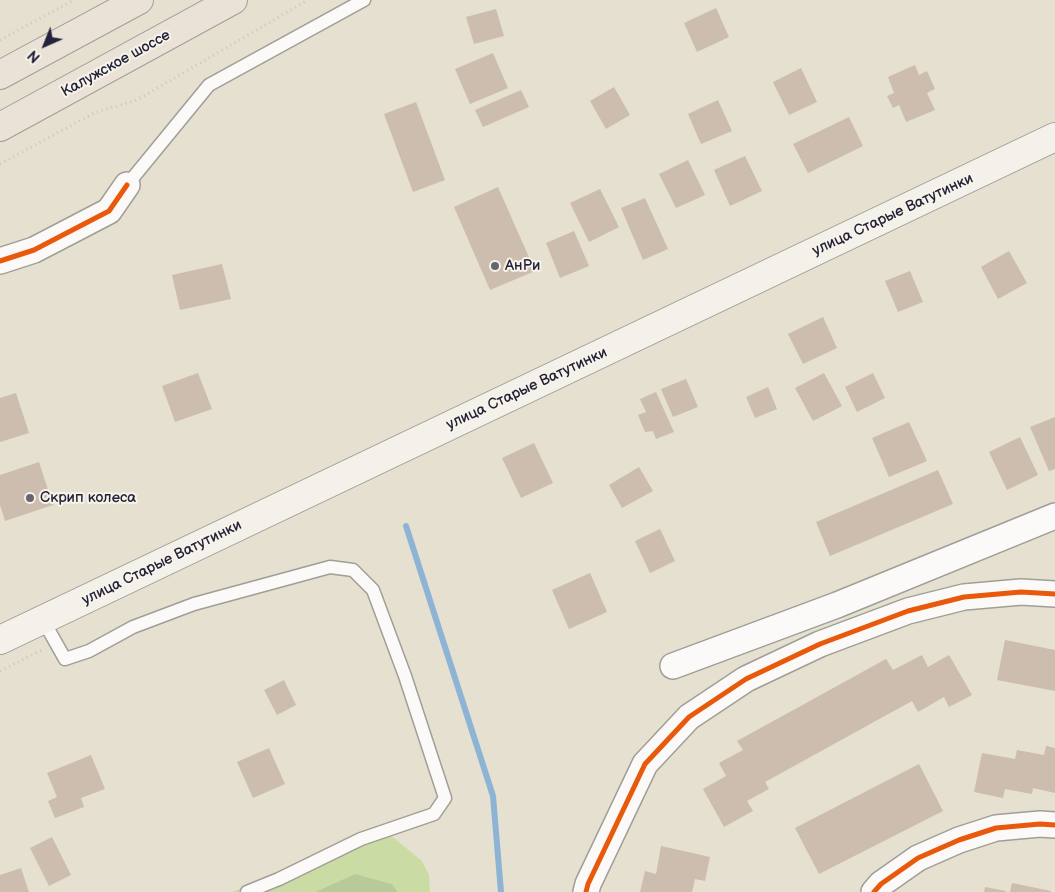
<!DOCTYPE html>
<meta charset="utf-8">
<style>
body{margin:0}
#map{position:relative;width:1055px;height:892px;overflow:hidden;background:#e5e0cf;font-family:"Balsamiq Sans",sans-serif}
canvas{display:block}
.north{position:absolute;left:20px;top:20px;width:50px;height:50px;-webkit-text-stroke:4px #f7f3e8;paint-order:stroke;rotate:224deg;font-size:14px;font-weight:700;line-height:20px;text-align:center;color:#22223b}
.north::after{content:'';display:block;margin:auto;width:18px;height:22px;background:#22223b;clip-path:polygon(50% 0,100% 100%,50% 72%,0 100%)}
</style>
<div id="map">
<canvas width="1055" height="892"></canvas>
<div class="north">N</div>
</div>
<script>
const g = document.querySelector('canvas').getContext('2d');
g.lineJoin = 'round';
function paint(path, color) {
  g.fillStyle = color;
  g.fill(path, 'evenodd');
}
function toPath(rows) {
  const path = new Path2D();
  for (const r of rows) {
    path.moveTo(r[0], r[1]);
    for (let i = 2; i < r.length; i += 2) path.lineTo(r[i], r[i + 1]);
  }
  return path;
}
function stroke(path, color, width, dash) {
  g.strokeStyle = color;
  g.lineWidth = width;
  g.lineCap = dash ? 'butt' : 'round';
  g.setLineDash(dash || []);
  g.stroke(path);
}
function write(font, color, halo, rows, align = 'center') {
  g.font = font + ' "Balsamiq Sans",sans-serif';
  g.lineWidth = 4;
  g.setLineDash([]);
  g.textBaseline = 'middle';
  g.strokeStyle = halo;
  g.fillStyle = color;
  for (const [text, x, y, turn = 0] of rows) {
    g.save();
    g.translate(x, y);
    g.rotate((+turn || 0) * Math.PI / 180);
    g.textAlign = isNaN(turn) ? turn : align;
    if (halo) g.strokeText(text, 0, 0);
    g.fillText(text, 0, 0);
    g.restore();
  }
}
paint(toPath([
 [388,833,422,861,429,875,430,892,398,892,392,884,355,874,315,892,232,892]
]), '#cadca4');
paint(toPath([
 [355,874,392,884,398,892,315,892]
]), '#b6ca9a');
stroke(toPath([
 [406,526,493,796,501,892]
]), '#8eb4d5', 6);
paint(toPath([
 [716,8,729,37,697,52,684,23],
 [496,9,504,36,474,44,466,17],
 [493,53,508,88,470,104,455,69],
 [915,65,919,75,927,71,935,89,927,93,935,110,906,122,899,105,893,108,887,96,894,93,888,77],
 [801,68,817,102,789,115,773,82],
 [614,87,630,115,606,129,590,101],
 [521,90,529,107,483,127,475,110],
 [718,100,732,131,701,144,688,114],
 [416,102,445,180,413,192,384,114],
 [849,117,863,146,808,173,793,144],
 [745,156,762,191,730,206,714,170],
 [688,160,705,195,676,208,659,174],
 [498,187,535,271,490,290,454,207],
 [600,189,619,227,589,242,570,203],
 [645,198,668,249,643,260,621,208],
 [574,231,589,266,560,278,546,243],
 [1009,251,1027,283,998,299,981,267],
 [222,264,231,299,180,310,172,275],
 [910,271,923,302,898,312,885,281],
 [823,317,837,348,803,364,788,334],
 [198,373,212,409,175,422,162,386],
 [824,373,842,406,813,421,795,388],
 [873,373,885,398,857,412,845,387],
 [686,379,698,407,673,417,661,389],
 [768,387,777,409,755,418,746,397],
 [656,392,674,432,656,439,653,431,645,432,638,415,646,412,640,399],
 [16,393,29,433,0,442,0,398],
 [1055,417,1055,469,1049,471,1030,427],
 [909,422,927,461,889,477,872,438],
 [1020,437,1038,475,1007,490,989,452],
 [534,443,553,483,521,498,502,458],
 [39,462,53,505,5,521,0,505,0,475],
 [639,467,653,491,622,508,609,485],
 [938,470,953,504,830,556,816,522],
 [660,529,675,561,650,573,635,541],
 [590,573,607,612,569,629,552,590],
 [1005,640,1055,650,1055,691,997,680],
 [922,655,928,667,949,655,972,695,949,707,944,697,918,712,912,701,765,782,769,789,747,801,753,811,724,827,703,789,726,776,719,763,743,750,737,741,886,659,893,670],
 [284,680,296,705,277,715,264,690],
 [1046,746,1055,748,1055,793,1033,788,1032,794,1005,789,1003,798,974,792,982,753,1015,759,1017,750,1044,755],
 [269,748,285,784,253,798,237,762],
 [91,755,105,789,81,798,84,807,55,818,48,801,57,797,47,773],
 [919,764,943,811,819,874,795,828],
 [52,837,71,875,49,886,30,848],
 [661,846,710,857,705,881,695,879,692,892,640,892,645,871,656,874],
 [21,868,29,892,0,892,0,875],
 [1012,883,1051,891,1051,892,1010,892],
 [985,887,1006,891,1006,892,984,892]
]), '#ccbdaf');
const lane = toPath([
 [127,185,209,85,364,0],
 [43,620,65,659,89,651,133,627,194,604,330,567,353,570,373,590,405,676,445,798,434,814,361,839,279,879,247,892]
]);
const street = toPath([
 [0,261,34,250,109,211,127,185],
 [673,666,837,605,1055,516],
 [586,892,588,884,645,764,689,717,746,679,820,644,908,611,964,597,1021,592,1055,594],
 [874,892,881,884,918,858,959,840,996,828,1040,824,1055,825]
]);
const secondary = toPath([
 [0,640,1055,137]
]);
const highway = toPath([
 [0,75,139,0],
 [0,127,233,0]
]);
stroke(lane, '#a19e97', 15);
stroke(street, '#a19e97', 28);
stroke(secondary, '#a19e97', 30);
stroke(highway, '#a19e97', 30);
stroke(toPath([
 [0,40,74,0],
 [0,164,94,113,137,100,308,0],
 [0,671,42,650]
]), '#c8c7c5', 3, [1, 4]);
stroke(lane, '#fbfaf8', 12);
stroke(street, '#fbfaf8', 25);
stroke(secondary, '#f4f1ea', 28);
stroke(highway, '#eae2d6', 28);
stroke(toPath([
 [0,261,34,250,109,211,127,185],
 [586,892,588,884,645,764,689,717,746,679,820,644,908,611,964,597,1021,592,1055,594],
 [874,892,881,884,918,858,959,840,996,828,1040,824,1055,825]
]), '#e8590c', 5);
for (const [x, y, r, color] of [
 [495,266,5,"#66646f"],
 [30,498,5,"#66646f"]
]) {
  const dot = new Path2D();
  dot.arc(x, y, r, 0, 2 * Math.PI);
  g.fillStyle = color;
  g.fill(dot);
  stroke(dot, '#f7f3e8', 2);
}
write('15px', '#22223b', '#f7f3e8', [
 ["Калужское шоссе",116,64,-29],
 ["улица Старые Ватутинки",893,215,-25],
 ["улица Старые Ватутинки",527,389,-25],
 ["улица Старые Ватутинки",162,563,-26]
]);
write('15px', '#22223b', '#f7f3e8', [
 ["АнРи",505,266],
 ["Скрип колеса",40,498]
], 'left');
</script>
